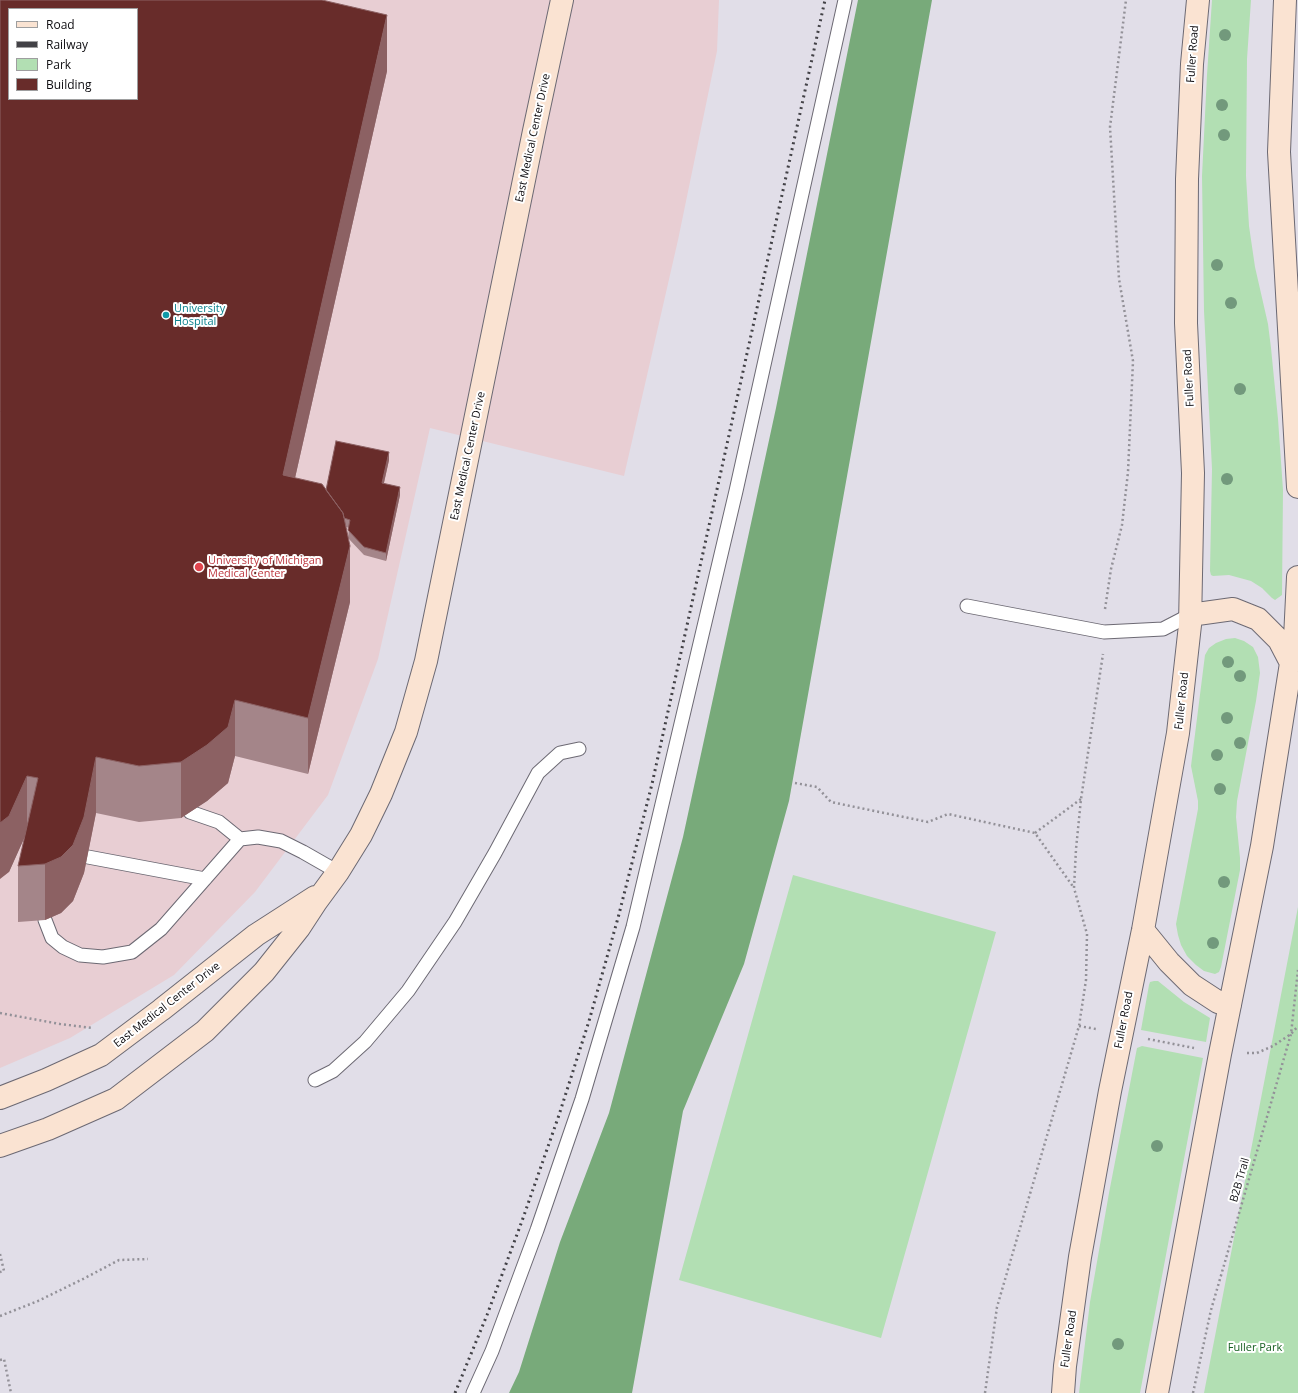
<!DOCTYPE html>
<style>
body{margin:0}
#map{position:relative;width:1298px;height:1393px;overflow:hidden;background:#e1dee8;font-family:"Open Sans",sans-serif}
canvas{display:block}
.legend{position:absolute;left:8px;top:8px;width:130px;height:92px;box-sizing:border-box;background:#fff;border:1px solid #9e9e9f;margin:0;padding:5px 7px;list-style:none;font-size:12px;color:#0d0c10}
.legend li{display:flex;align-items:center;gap:8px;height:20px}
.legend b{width:20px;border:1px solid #9e9e9f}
</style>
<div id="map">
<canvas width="1298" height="1393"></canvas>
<ul class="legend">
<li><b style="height:5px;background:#fae3d2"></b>Road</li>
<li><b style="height:5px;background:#424146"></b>Railway</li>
<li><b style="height:11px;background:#b2dfb3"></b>Park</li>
<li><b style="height:11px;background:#682c2a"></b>Building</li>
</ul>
</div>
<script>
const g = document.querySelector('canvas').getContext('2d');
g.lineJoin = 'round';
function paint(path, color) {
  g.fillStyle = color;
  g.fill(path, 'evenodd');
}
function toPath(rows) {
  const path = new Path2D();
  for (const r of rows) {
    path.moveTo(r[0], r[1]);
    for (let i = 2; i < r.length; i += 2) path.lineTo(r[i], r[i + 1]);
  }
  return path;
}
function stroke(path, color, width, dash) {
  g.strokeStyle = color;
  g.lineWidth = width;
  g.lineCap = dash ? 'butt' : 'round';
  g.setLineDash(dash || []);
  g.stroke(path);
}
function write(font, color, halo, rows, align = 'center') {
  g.font = font + ' "Open Sans",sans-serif';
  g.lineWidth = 4;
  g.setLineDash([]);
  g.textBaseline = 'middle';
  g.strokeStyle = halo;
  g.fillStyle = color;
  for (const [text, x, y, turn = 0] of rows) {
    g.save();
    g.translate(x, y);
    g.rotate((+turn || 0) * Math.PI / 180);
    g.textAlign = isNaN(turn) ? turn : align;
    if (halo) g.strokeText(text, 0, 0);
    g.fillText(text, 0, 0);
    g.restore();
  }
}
paint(toPath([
 [0,0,719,0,717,51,678,240,624,476,430,428,378,659,328,795,255,892,174,975,70,1038,0,1068],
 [9,9,137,9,137,99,9,99]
]), '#e8ced3');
paint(toPath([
 [1212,0,1251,0,1247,59,1246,176,1249,226,1255,267,1268,324,1271,348,1278,419,1283,490,1282,595,1275,600,1272,598,1262,588,1251,581,1229,575,1213,576,1211,575,1210,571,1212,469,1204,311,1202,176,1207,75],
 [1235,638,1244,641,1253,647,1258,657,1260,673,1256,701,1237,801,1236,817,1240,858,1240,870,1221,967,1219,972,1215,974,1204,971,1196,965,1187,956,1181,945,1178,935,1176,924,1198,809,1198,801,1191,766,1205,655,1209,648,1216,643,1226,639],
 [793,875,996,932,881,1338,679,1280],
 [1298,907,1298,1393,1204,1393],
 [1154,981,1158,981,1184,1002,1210,1018,1206,1042,1141,1030,1149,985,1150,982],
 [1142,1046,1203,1058,1140,1393,1079,1393,1090,1302,1109,1193,1137,1048]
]), '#b2dfb3');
paint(toPath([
 [858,0,932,0,789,801,744,964,683,1111,632,1393,509,1393,519,1372,560,1242,609,1113,683,837,776,408]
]), '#78aa7a');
const lane = toPath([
 [967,606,1104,632,1163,629,1190,615],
 [190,812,219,822,240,839],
 [88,857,205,879],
 [45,920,52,938,63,947,80,955,103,957,132,952,161,929,240,839,258,837,281,841,303,852,338,872],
 [315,1080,333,1071,365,1042,408,991,455,922,495,853,538,773,560,753,579,749],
 [473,1393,492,1351,537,1230,582,1099,633,927,736,491,845,0]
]);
const secondary = toPath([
 [1285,0,1279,152,1298,487],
 [1190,615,1233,609,1258,619,1279,640,1291,663],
 [1143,930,1169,962,1192,985,1218,1002,1230,1005],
 [0,1098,46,1080,101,1055,161,1010,256,935,315,897],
 [0,1146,48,1129,116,1099,205,1031,264,972,299,928,316,902,338,872,361,835,381,794,406,732,426,661,534,131,562,0],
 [1063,1393,1065,1366,1080,1257,1110,1091,1143,930,1178,733,1190,625,1193,473,1186,323,1187,179,1192,64,1198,0],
 [1157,1393,1220,1054,1262,846,1295,638,1298,577]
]);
stroke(lane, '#6c6973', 15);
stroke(secondary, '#6c6973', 24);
stroke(toPath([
 [1105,609,1111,569,1122,525,1128,472,1133,361,1119,279,1110,127,1126,0],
 [795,783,817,787,831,802,928,822,948,814,1035,833,1074,888],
 [1035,833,1081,799],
 [0,1013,60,1024,92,1028],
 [1079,1026,1096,1029],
 [1148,1039,1194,1048],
 [1247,1053,1257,1053,1273,1046,1291,1034,1298,1026],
 [0,1254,4,1271,0,1272],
 [0,1316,38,1301,85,1278,119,1260,148,1259],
 [0,1360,4,1359,11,1393],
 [985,1393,997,1307,1079,1026,1086,980,1087,934,1074,888,1076,849,1081,799,1103,654],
 [1193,1393,1211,1310,1291,1034,1298,970]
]), '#939198', 2.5, [2, 3]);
stroke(lane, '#fff', 13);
stroke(secondary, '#fae3d2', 22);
stroke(toPath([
 [455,1393,487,1315,522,1221,559,1115,589,1021,618,918,652,784,825,0]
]), '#424146', 3, [2, 4]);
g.fillStyle = '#72997c';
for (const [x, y] of [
 [1225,35],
 [1222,105],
 [1224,135],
 [1217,265],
 [1231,303],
 [1240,389],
 [1227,479],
 [1228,662],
 [1240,676],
 [1227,718],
 [1240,743],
 [1217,755],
 [1220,789],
 [1224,882],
 [1213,943],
 [1157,1146],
 [1118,1344]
]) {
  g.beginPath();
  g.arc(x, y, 6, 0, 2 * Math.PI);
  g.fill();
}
paint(toPath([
 [0,0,387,71,295,478,326,490,389,460,384,483,400,495,386,561,364,555,348,538,350,602,308,774,235,756,228,783,207,801,181,818,139,822,96,813,84,873,73,901,61,913,45,920,18,922,18,866,25,836,9,872],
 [346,527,349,528,348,538]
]), '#a48589');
paint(toPath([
 [387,15,387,71,283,531,283,475],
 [389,452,389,460,382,491,382,483],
 [400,487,400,495,386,561,386,553],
 [350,546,350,602,308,774,308,718],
 [235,700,235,756,228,783,207,801,181,818,181,762],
 [96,757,96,813,84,873,73,901,61,913,45,920,45,864],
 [27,776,27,832,9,872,0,879,0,823]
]), '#8c6163');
const building = toPath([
 [0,0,322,0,387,15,283,475,322,484,343,513,350,546,308,718,235,700,228,727,207,745,181,762,139,766,96,757,84,817,73,845,61,857,45,864,18,866,38,778,27,776,9,816,0,823,0,0],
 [9,9,137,9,137,99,9,99,9,9],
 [336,441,389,452,382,483,400,487,386,553,364,547,348,530,350,520,344,518,343,513,326,490,336,441]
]);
paint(building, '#682c2a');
stroke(building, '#8c6163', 1);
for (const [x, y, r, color] of [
 [166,315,4,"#0f9aa8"],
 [199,567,5,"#e0444e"]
]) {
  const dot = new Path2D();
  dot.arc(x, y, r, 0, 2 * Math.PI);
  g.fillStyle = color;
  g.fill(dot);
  stroke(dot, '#fff', 1.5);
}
write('11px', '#0d0c10', '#fff', [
 ["Fuller Road",1193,54,-86],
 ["East Medical Center Drive",533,138,-78],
 ["Fuller Road",1189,378,-93],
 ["East Medical Center Drive",468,456,-78],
 ["Fuller Road",1182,701,-84],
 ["East Medical Center Drive",167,1005,-38],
 ["Fuller Road",1124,1020,-79],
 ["B2B Trail",1240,1180,-74],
 ["Fuller Road",1069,1339,-82]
]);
write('11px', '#0d838f', '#fff', [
 ["University",174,309],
 ["Hospital",174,322]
], 'left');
write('11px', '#be3a42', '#fff', [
 ["University of Michigan",208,561],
 ["Medical Center",208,574]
], 'left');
write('11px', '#186123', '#fff', [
 ["Fuller Park",1255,1348]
]);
</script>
